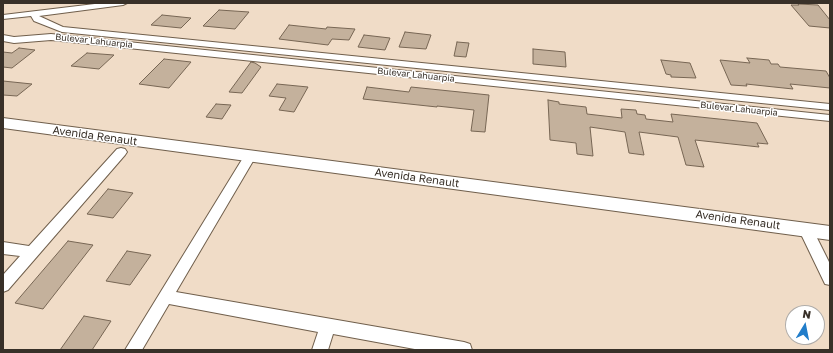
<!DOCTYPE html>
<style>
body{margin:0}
#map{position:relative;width:833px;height:353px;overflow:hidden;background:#f0dcc7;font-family:"Golos Text",sans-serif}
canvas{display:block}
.frame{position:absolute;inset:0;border:4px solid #383028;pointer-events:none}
.north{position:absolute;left:785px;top:305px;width:40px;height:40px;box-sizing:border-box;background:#fff;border:1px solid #afaca9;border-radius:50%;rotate:10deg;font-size:11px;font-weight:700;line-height:16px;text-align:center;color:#383028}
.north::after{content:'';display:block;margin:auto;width:14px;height:18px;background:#217dca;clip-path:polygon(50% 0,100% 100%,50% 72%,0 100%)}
</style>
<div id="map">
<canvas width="833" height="353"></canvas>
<div class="frame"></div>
<div class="north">N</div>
</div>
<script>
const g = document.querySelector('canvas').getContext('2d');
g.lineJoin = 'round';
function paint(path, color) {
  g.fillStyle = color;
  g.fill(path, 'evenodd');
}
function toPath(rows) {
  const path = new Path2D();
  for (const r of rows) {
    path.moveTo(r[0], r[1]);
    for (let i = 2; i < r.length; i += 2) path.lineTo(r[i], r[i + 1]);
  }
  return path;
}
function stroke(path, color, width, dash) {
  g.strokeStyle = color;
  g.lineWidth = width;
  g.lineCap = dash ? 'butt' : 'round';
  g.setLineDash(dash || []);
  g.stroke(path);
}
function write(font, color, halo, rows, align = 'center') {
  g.font = font + ' "Golos Text",sans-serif';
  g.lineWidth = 3;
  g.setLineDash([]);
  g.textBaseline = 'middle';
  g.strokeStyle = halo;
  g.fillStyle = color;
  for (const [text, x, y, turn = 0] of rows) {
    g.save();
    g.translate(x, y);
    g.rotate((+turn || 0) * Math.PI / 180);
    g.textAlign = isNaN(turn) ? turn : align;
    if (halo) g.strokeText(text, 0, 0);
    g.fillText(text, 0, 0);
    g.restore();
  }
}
const building = toPath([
 [798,4,818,5,830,20,830,28,809,26,791,5,799,5,798,4],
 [219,10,249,12,235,29,203,26,219,10],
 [162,15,191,18,181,28,151,25,162,15],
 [289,25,326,29,327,27,355,29,349,40,332,39,328,45,279,39,289,25],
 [405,32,431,35,426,49,399,47,405,32],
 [364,35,390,38,385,50,358,47,364,35],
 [457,42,469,43,466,57,454,56,457,42],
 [19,48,35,50,12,68,3,67,3,52,12,53,19,48],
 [533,49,565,52,566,67,533,64,533,49],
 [87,53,114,55,99,69,71,66,87,53],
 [747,58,769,60,771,64,778,64,780,67,826,71,830,78,830,88,790,84,793,89,746,84,747,86,731,85,720,60,750,63,747,58],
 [164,59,191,62,169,88,139,84,164,59],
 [661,60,690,63,696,78,671,77,671,75,666,74,661,60],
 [251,62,255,63,261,67,242,93,229,92,251,62],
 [3,81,32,84,17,96,3,95,3,81],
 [277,84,308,87,294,112,279,110,286,98,269,96,277,84],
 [367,87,409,92,411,87,489,95,485,132,471,131,474,110,437,106,437,107,363,99,367,87],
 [548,100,559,102,559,104,586,107,587,114,622,118,621,109,636,110,637,114,645,115,646,119,673,122,671,114,757,123,768,144,757,143,759,147,695,140,704,167,686,165,678,137,639,132,644,155,629,153,625,132,590,127,593,156,577,154,576,143,550,140,548,100],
 [216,104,231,105,222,119,206,117,216,104],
 [108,189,133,193,113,218,87,214,108,189],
 [68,241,93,245,43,309,15,303,68,241],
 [127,251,151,255,130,285,106,281,127,251],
 [84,316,111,321,92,350,60,350,84,316]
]);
paint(building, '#c4b19c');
stroke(building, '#776654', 1);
const street = toPath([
 [103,3,127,3,123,5,39,16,63,27,830,104,830,110,62,32,34,21,31,16,3,19,3,15,103,3],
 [51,34,830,115,830,121,51,40,14,43,3,41,3,35,14,37,51,34],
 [121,148,125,149,127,152,125,155,8,290,3,292,3,275,20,256,3,254,3,242,29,246,117,149,121,148],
 [250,152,254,153,256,156,176,292,464,342,470,344,472,350,420,350,333,334,328,350,312,350,318,332,169,304,142,350,125,350,246,153,250,152],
 [806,225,811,226,830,264,830,285,825,284,799,230,801,226,806,225]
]);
const secondary = toPath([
 [3,118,830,226,830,240,3,128,3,118]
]);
stroke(street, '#705f4c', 2);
stroke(secondary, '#705f4c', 2);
paint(street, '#fff');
paint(secondary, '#fff');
write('9px', '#383028', '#fff', [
 ["Bulevar Lahuarpia",94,41,6],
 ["Bulevar Lahuarpia",416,75,6],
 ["Bulevar Lahuarpia",739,109,6]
]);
write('11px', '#383028', '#fff', [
 ["Avenida Renault",95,136,8],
 ["Avenida Renault",417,178,8],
 ["Avenida Renault",738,220,8]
]);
</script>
